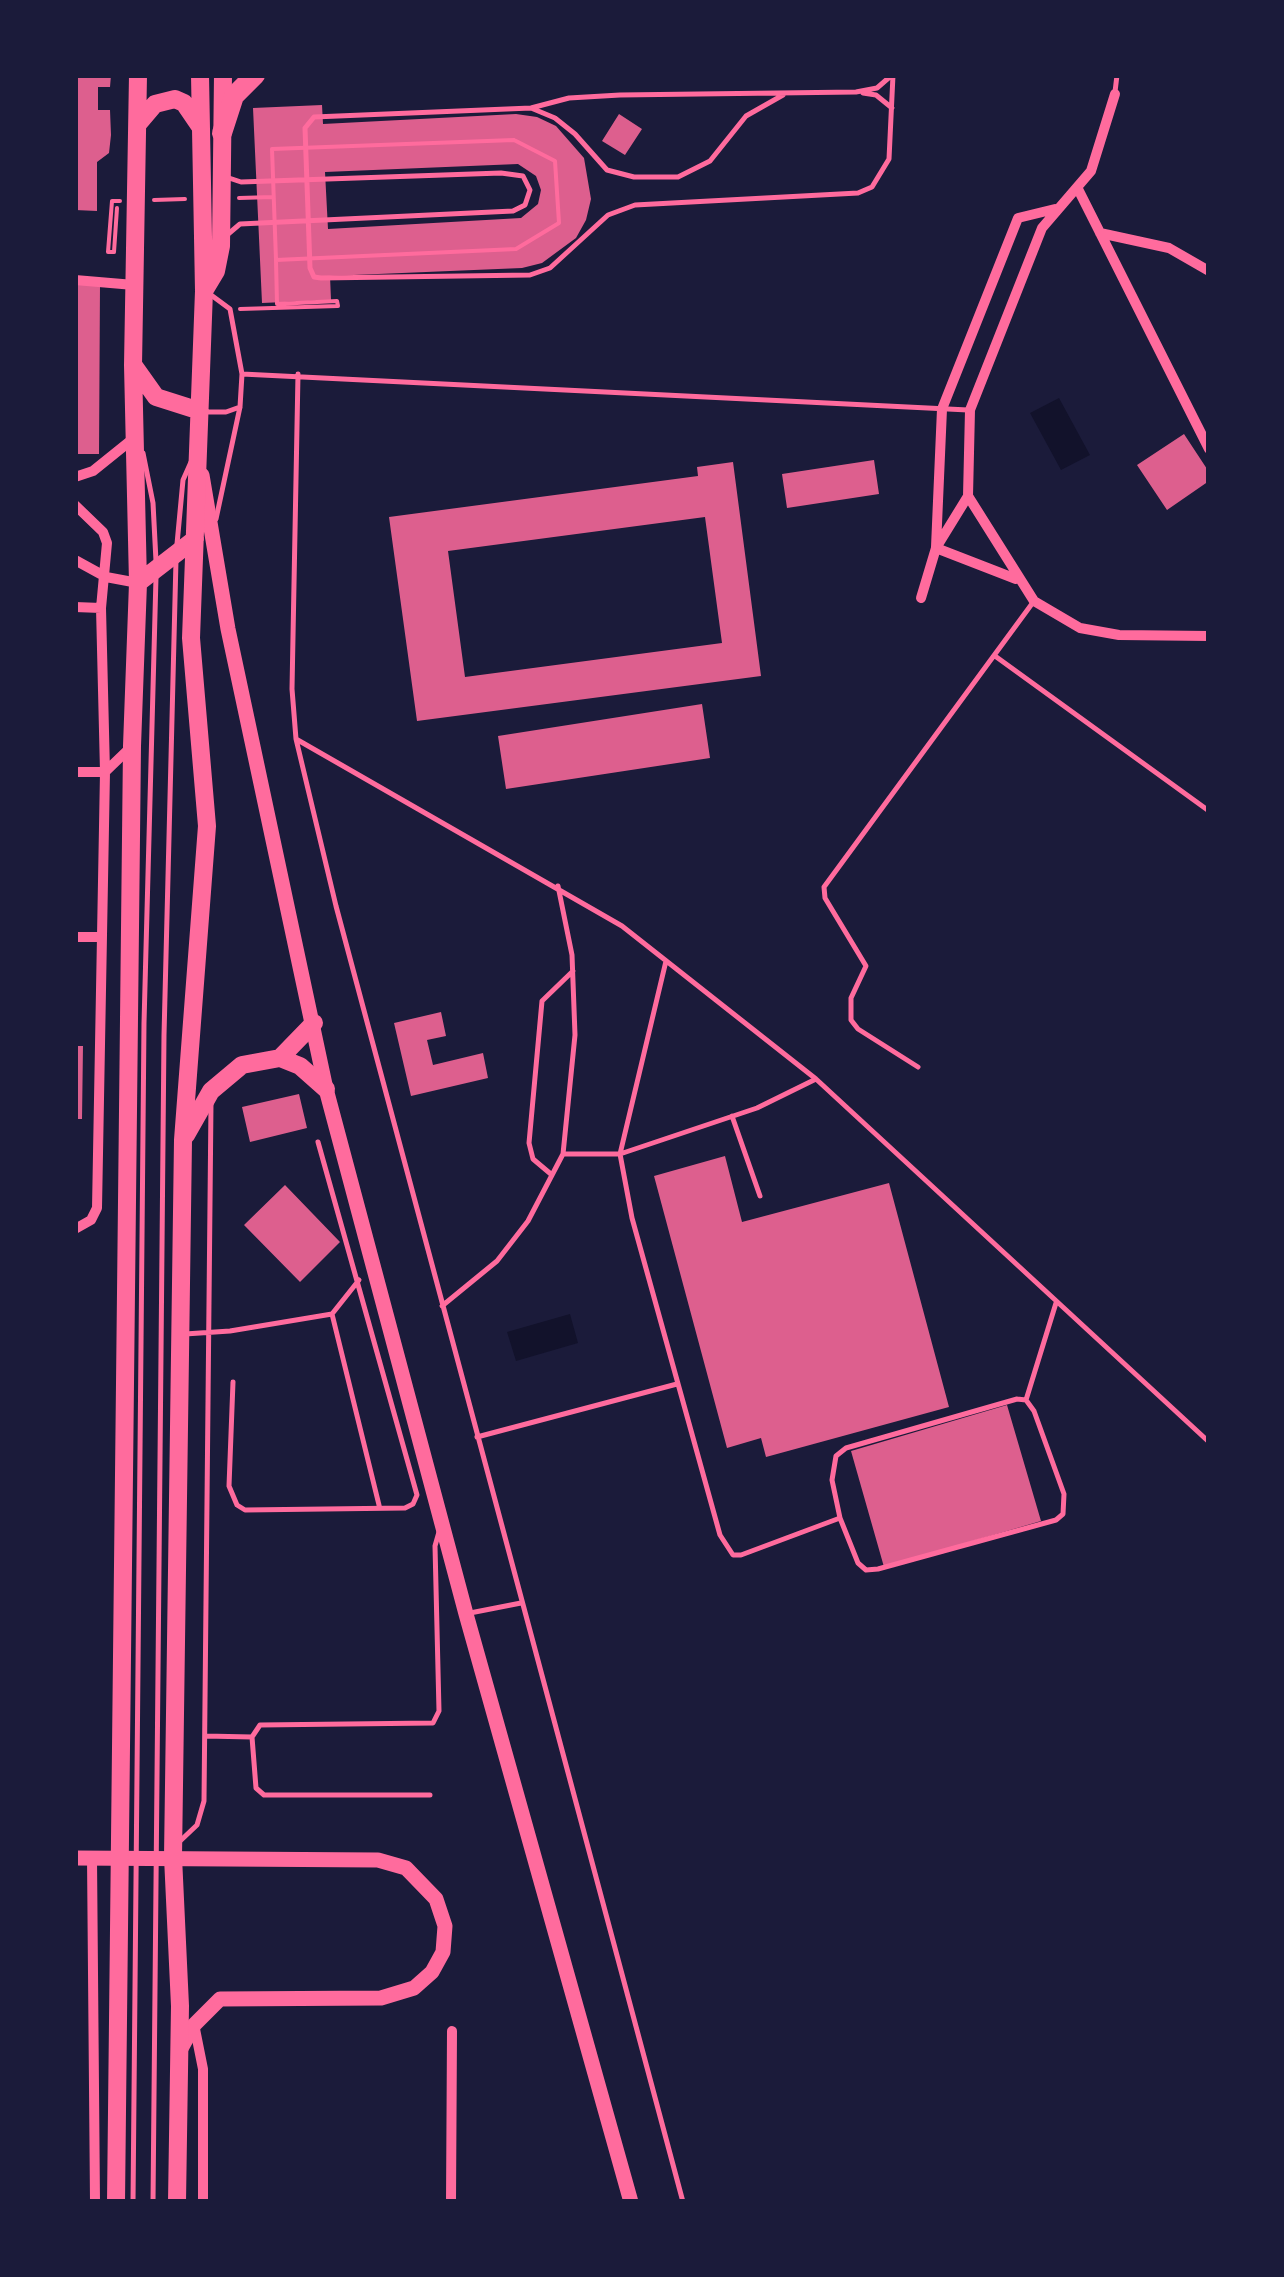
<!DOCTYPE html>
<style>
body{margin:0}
#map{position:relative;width:1284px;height:2277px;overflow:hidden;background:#1b1b3a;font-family:Raleway,sans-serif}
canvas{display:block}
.frame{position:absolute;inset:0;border:78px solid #1b1b3a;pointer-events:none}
</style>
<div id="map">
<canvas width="1284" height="2277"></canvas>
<div class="frame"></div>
</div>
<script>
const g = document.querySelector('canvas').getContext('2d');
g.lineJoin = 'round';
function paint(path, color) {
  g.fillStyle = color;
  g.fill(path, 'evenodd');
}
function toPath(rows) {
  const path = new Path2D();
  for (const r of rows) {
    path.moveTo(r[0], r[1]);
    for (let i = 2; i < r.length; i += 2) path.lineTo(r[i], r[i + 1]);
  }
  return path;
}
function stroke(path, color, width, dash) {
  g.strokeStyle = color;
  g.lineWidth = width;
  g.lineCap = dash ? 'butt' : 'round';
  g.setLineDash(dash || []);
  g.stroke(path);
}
paint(toPath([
 [1059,398,1090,455,1061,470,1030,413],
 [570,1314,578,1343,516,1361,507,1332]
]), '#12122b');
paint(toPath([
 [75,75,111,75,110,87,98,87,98,110,110,110,111,135,109,153,97,162,97,211,75,210],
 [322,105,323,124,516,114,537,117,556,126,584,158,591,199,586,220,576,238,542,263,522,268,330,276,331,300,262,303,253,108],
 [518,164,536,176,541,190,538,204,521,218,328,229,325,172],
 [619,114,642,129,625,155,602,141],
 [75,285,100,285,99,454,75,454],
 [1184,434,1209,472,1209,481,1167,510,1137,465],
 [874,460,879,494,787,508,782,474],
 [733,462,761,676,417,721,389,517,698,476,697,467],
 [705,517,722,643,465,677,448,551],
 [702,704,710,758,506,789,498,736],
 [441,1012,446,1036,427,1040,433,1065,483,1053,488,1078,411,1096,394,1023],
 [75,1046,83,1046,82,1119,75,1119],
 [299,1094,307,1128,250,1142,242,1107],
 [725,1156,742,1222,889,1183,949,1407,766,1457,761,1438,727,1448,654,1176],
 [285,1185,340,1242,300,1282,244,1225],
 [1007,1405,1041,1521,884,1567,851,1451]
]), '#dd5f8e');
stroke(toPath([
 [514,140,555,161,559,223,516,249,276,260,272,149,514,140],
 [239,198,273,197],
 [154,200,185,199],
 [117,208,114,252,108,252,112,201,120,201],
 [240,309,338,306,337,301,277,304,276,260]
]), '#ff6b9d', 4);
stroke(toPath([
 [892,75,877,88,856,92,620,95,569,98,531,108,314,117,305,128,310,268,314,277,321,278,530,275,550,268,608,215,635,205,858,193,872,187,889,159,893,75],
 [1115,92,1117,75],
 [863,93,876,95,892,108],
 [531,108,555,118,575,134,607,170,634,177,678,177,710,161,746,116,783,95],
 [227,235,240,224,513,211,525,205,530,190,523,176,501,173,241,182,229,178],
 [207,292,230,309,242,374,240,407,216,519],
 [242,374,968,410],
 [204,412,226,412,240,407],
 [143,453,153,503,156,561],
 [177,544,183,480,191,462],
 [995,656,1209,811],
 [296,739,292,689,298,374],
 [666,961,620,1154,632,1218,720,1535,733,1555,741,1555,840,1518],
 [918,1067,858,1029,851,1020,851,998,866,966,825,898,824,887,1034,601],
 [732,1116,760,1196],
 [563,1154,620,1154,757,1108,816,1079],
 [552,1175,533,1159,529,1143,542,1001,573,971],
 [442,1306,497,1261,528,1221,563,1154,575,1035,572,955,558,886],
 [332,1314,379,1505],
 [185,1334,230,1331,332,1314,359,1280],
 [233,1382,229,1486,237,1505,245,1510,405,1508,413,1504,417,1495,318,1142],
 [1017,1399,1026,1400,1034,1411,1064,1494,1063,1514,1056,1520,878,1569,866,1570,858,1563,840,1518,832,1480,836,1456,846,1448,1017,1399],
 [1026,1400,1056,1303],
 [477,1437,677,1384],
 [470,1613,521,1603],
 [205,1736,252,1737],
 [430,1795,264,1795,256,1788,252,1737,260,1725,433,1723,439,1711,435,1546,439,1532],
 [178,1843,197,1825,204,1801,211,1103],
 [133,2202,144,1023,156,577],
 [153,2202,164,1035,176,560],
 [683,2202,336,906,296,739,622,926,816,1079,1209,1442],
 [1208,2202,1209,2201]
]), '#ff6b9d', 5);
stroke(toPath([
 [1078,189,1209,449],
 [1100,233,1169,248,1209,271],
 [75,280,134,285],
 [75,477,93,471,134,438],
 [968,496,1034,601,1080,628,1119,635,1209,636],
 [75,505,103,532,107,543,101,608,105,772,97,1208,91,1220,75,1229],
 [936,547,942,409,1018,218,1055,209],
 [936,548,1016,579],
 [75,560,106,577,138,583],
 [921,598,936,548,968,496,970,410,1042,228,1091,171,1115,94],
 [75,607,101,608],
 [75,772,105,772,132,746],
 [75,937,100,937],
 [92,1858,95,2202],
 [194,2024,203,2069,203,2202],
 [451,2202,452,2031]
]), '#ff6b9d', 10);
stroke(toPath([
 [202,475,228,629,326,1089,466,1614,631,2202],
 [75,1858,378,1860,406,1868,436,1899,445,1926,443,1952,432,1972,414,1988,381,1998,220,1999,194,2025,179,2052]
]), '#ff6b9d', 15);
stroke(toPath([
 [138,124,155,104,175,99,184,103,199,125],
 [204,291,216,271,221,246,223,75],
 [134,366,156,397,200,411],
 [138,583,195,539],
 [280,1058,314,1023],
 [186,1135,211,1091,242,1065,280,1058,300,1066,326,1089],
 [116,2202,132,746,138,583,133,365,138,75],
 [177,2202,180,2006,173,1857,183,1140,207,826,191,638,204,291,200,75]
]), '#ff6b9d', 18);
stroke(toPath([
 [222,133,234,96,255,75]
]), '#ff6b9d', 20);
</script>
